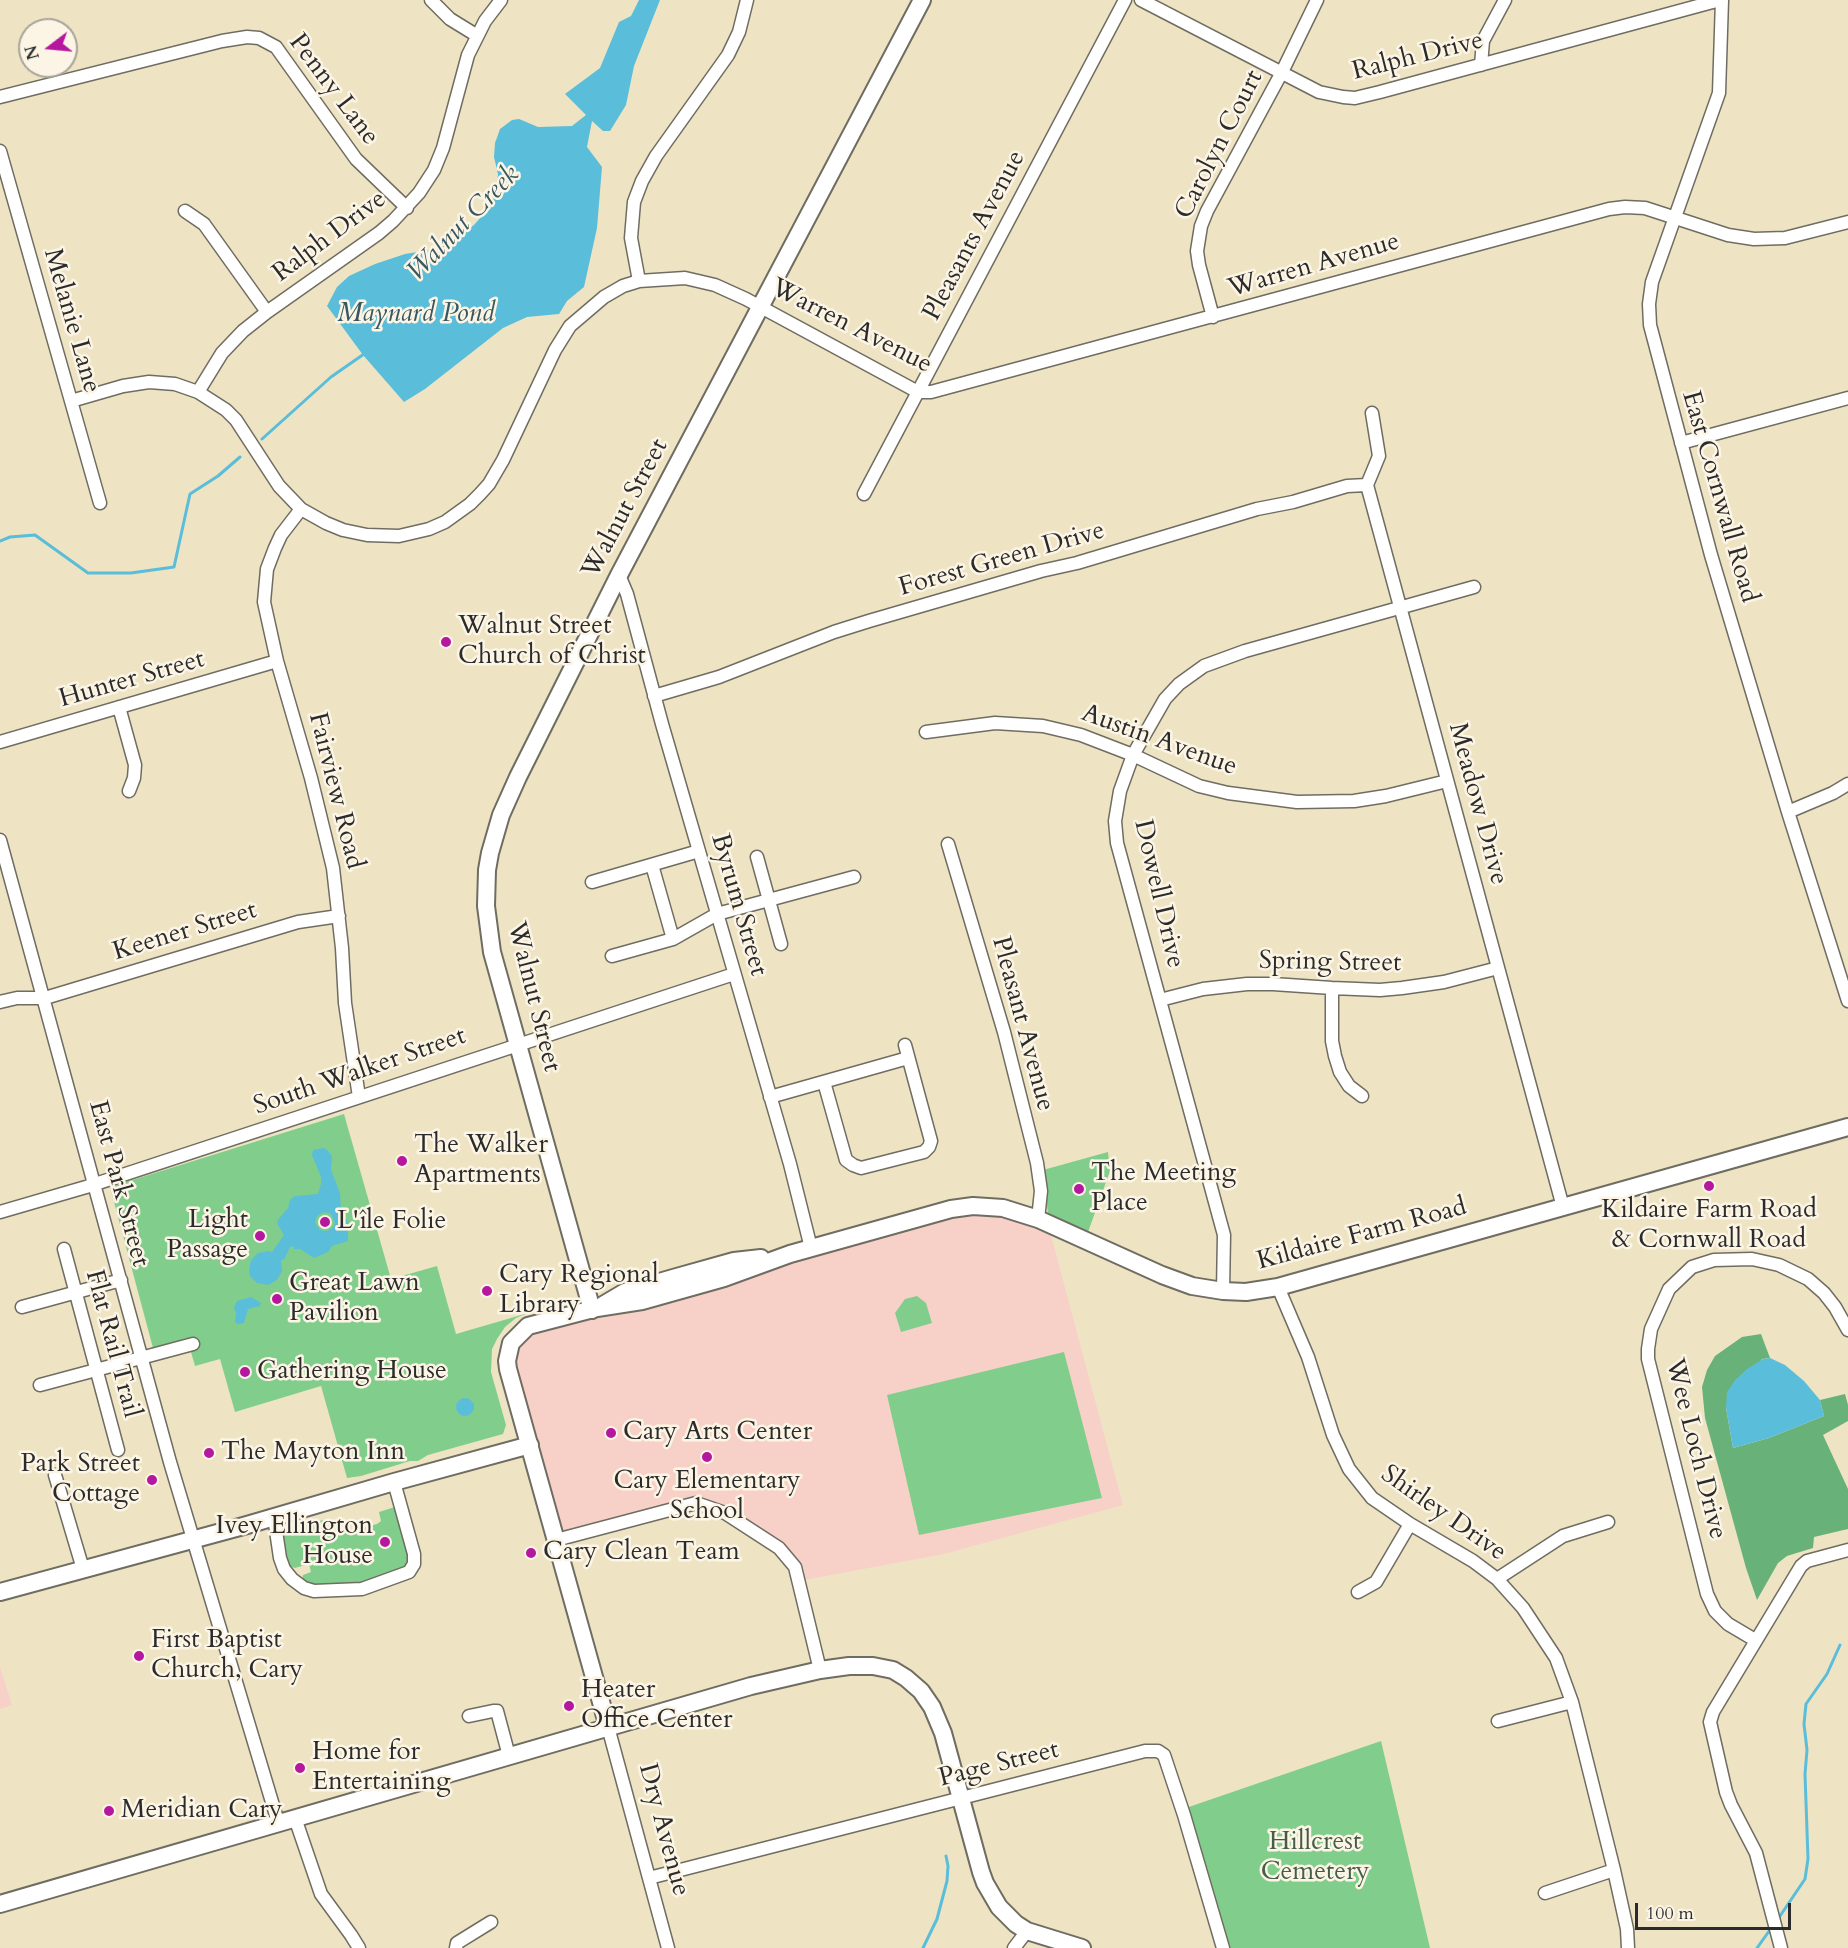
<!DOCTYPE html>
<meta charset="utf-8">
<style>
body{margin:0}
#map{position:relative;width:1848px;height:1948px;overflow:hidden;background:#eee4c4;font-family:Cardo,serif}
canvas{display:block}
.north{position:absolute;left:18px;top:18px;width:60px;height:60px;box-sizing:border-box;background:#fcf5e5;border:2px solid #a8a49b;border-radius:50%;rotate:254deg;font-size:16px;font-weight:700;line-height:24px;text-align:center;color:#2b2b2b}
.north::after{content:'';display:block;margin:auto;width:21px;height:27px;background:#b5179e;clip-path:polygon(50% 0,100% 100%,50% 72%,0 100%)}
.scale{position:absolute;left:1635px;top:1903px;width:156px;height:27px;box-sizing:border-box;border:3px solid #2b2b2b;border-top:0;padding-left:8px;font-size:18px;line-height:21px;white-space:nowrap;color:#2b2b2b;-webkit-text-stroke:4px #fcf5e5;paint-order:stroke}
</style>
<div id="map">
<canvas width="1848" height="1948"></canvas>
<div class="north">N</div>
<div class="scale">100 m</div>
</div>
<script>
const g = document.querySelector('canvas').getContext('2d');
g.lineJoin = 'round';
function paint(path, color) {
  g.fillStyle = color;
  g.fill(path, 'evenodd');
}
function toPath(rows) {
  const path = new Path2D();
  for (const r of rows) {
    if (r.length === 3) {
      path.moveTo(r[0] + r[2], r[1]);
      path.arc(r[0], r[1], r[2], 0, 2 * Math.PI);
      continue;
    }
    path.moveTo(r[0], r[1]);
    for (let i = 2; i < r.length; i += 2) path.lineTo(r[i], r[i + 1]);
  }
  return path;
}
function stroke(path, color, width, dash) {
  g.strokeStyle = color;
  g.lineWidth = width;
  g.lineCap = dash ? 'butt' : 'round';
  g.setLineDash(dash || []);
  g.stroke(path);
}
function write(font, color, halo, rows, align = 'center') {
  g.font = font + ' Cardo,serif';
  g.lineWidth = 5;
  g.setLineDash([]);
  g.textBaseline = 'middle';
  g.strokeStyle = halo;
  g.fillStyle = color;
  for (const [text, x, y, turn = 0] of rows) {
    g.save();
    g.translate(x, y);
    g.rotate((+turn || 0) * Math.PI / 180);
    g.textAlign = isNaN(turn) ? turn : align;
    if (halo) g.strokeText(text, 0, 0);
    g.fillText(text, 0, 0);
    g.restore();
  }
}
paint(toPath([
 [973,1206,1048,1224,1123,1505,944,1554,799,1581,791,1562,701,1504,556,1540,508,1369,517,1336],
 [0,1667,12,1705,0,1709]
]), '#f7d1c8');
paint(toPath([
 [344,1114,391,1279,437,1266,456,1334,528,1313,516,1318,505,1327,497,1339,492,1349,491,1372,506,1425,503,1434,428,1455,418,1461,410,1461,361,1476,347,1478,321,1386,235,1412,220,1359,195,1366,187,1338,153,1348,110,1187],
 [1108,1152,1110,1171,1088,1232,1048,1215,1043,1170],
 [917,1296,926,1303,932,1323,901,1332,895,1313,905,1299],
 [1064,1352,1102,1498,919,1535,887,1395],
 [398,1506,412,1557,409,1566,371,1582,310,1586,302,1581,303,1575,311,1572,309,1564,295,1568,287,1565,280,1535,340,1534,377,1524,381,1521,379,1512],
 [323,1520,327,1532,305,1532,303,1526],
 [1381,1741,1430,1948,1220,1948,1180,1810]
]), '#81ce8c');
paint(toPath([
 [1761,1334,1770,1358,1762,1359,1726,1408,1733,1448,1769,1438,1824,1416,1820,1400,1845,1394,1848,1405,1848,1421,1823,1435,1848,1489,1848,1529,1814,1537,1813,1548,1787,1556,1778,1563,1757,1600,1746,1568,1705,1418,1702,1387,1707,1370,1715,1356,1742,1337]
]), '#68b178');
paint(toPath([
 [639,0,660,0,634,66,626,105,610,131,603,131,592,121,587,147,602,167,597,228,584,287,567,301,559,314,527,317,503,328,425,389,404,402,363,355,327,306,337,287,349,276,375,264,405,254,430,250,446,245,474,225,489,208,497,185,498,174,494,157,495,143,500,129,512,120,519,119,538,127,572,126,586,115,565,94,600,68,619,22,631,16],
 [323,1148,326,1149,332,1156,331,1170,340,1193,341,1210,348,1222,348,1241,332,1246,328,1252,314,1258,300,1249,294,1249,293,1246,290,1247,284,1260,283,1259,281,1261,282,1271,277,1280,268,1285,257,1283,250,1276,249,1271,251,1260,258,1253,268,1251,272,1252,284,1235,278,1225,277,1221,288,1208,290,1200,295,1196,318,1194,321,1184,321,1177,312,1155,313,1150],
 [324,1212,331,1214,335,1223,333,1227,327,1231,320,1230,315,1223,317,1216],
 [251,1297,261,1303,260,1306,248,1309,244,1323,238,1324,235,1322,236,1313,234,1308,237,1301],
 [1770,1358,1785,1365,1804,1381,1820,1400,1824,1416,1769,1438,1733,1448,1726,1408,1727,1392,1735,1380,1747,1369,1763,1359],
 [465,1407,9]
]), '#5abdd9');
stroke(toPath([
 [262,439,331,377,364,354],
 [0,541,10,537,35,535,88,573,131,573,174,567,190,494,218,476,240,457],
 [1778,1919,1805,1879,1808,1859,1805,1774,1807,1750,1804,1724,1806,1704,1827,1674,1840,1645],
 [923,1948,937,1919,947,1881,948,1866,946,1856],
 [1757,1948,1772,1927]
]), '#5abdd9', 3);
const street = toPath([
 [431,0,450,19,476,35],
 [1141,0,1319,92,1343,97,1355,98,1380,92,1720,0],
 [1722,0,1719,93,1652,282,1649,304,1650,325,1711,555,1788,812,1848,1001],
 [1481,65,1483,41,1505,0],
 [0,97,222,41,247,37,259,38,276,47,356,159,407,208],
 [0,151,100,503],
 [185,211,204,224,267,312],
 [639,281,631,238,634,202,642,181,656,156,728,55,739,32,747,0],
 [1213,317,1199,265,1197,251,1201,226,1207,211,1282,72,1317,0],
 [198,392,222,353,243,331,267,312,379,233,393,221,419,193,434,170,443,148,468,55,485,21,501,0],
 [71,401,123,386,149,382,175,384,198,392,226,410,236,420,279,486,301,509,326,523,343,530,367,535,399,536,429,529,445,522,470,504,480,494,489,484,503,460,555,350,570,326,604,297,623,286,639,281,685,278,715,285,746,299,918,392,931,392,1609,209,1625,207,1645,208,1728,235,1754,239,1785,238,1848,222],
 [1372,413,1379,456,1367,485,1563,1207],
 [1681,443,1848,398],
 [864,494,1125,0],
 [301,509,281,535,275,548,267,569,264,602,277,661,311,778,333,868,342,948,345,1003,359,1097],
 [619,575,627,594,662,724,790,1164,811,1248],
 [654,696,719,677,834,632,869,621,1041,571,1077,563,1257,509,1293,502,1347,486,1367,485],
 [119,707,135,765,134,778,129,791],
 [926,732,995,723,1043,726,1081,735,1133,755,1199,786,1228,793,1297,802,1354,801,1386,796,1447,781],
 [0,742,277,661],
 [1788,812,1833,793,1848,784],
 [0,840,170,1462,278,1822],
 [948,844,1004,1032,1037,1163,1041,1191,1038,1219],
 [757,857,781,944],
 [652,865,673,939],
 [592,882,699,851],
 [612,956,673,939,717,914,854,877],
 [1332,988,1332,1041,1335,1056,1340,1072,1349,1086,1362,1096],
 [1160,1000,1203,989,1247,984,1273,984,1332,988,1380,990,1402,988,1444,982,1498,968],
 [0,1002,17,998,45,998,298,922,339,916],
 [824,1082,846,1160,853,1165,861,1168,924,1152,929,1147,931,1141,905,1045],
 [770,1097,908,1058],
 [0,1212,86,1187,734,974],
 [64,1249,118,1450],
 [1278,1287,1308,1357,1333,1435,1349,1469,1372,1498,1410,1524,1473,1561,1497,1579,1523,1608,1556,1658,1572,1702,1614,1870,1627,1929,1628,1948],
 [1223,1291,1224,1235,1117,843,1115,821,1120,791,1133,755,1165,699,1179,684,1204,666,1245,651,1474,587],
 [22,1307,121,1280],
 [40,1385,193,1344],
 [55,1475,83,1569],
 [274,1517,280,1558,284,1569,292,1579,304,1588,314,1591,362,1589,409,1572,414,1564,414,1554,394,1482],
 [556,1540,696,1503,725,1513,779,1548,795,1567,820,1670],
 [1497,1579,1563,1536,1608,1522],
 [1358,1592,1376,1582,1410,1524],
 [1755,1640,1728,1624,1715,1611,1707,1594,1648,1359,1648,1349,1651,1329,1669,1289,1692,1267,1714,1260,1752,1259,1779,1265,1808,1279,1824,1293,1835,1307,1848,1330],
 [469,1716,493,1711,497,1711,509,1756],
 [1498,1721,1572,1702],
 [608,1727,668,1948],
 [295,1818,321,1894,351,1935,359,1948],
 [649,1878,1145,1751,1158,1751,1164,1755,1184,1815,1223,1948],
 [1545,1893,1614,1870],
 [456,1948,457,1943,491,1922],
 [1014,1948,1027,1931],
 [1781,1948,1756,1853,1731,1805,1726,1792,1710,1722,1713,1712,1801,1566,1807,1561,1848,1550]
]);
const secondary = toPath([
 [603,1305,625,1292,673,1278,734,1261,761,1258],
 [592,1310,492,952,486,906,487,870,490,853,501,815,518,777,619,575,922,0],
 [0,1592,247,1525,394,1482,530,1445],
 [608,1727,508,1369,507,1361,511,1343,528,1326,597,1308,642,1301,724,1278,790,1254,951,1209,973,1206,1003,1208,1038,1219,1162,1275,1192,1286,1223,1291,1246,1292,1278,1287,1848,1127],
 [0,1904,751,1686,820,1670,849,1666,873,1666,893,1670,906,1678,921,1691,932,1707,943,1733,981,1872,985,1883,999,1907,1016,1924,1027,1931,1082,1948]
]);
stroke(street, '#6f6c61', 15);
stroke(secondary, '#6f6c61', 20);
stroke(street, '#fff', 12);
stroke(secondary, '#fff', 16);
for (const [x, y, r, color] of [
 [446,642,6,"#b5179e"],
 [402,1161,6,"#b5179e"],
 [1709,1186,6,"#b5179e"],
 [1079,1189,6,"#b5179e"],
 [325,1222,6,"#b5179e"],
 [260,1236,6,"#b5179e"],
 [487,1291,6,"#b5179e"],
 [277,1299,6,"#b5179e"],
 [245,1372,6,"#b5179e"],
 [611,1433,6,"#b5179e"],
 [209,1453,6,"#b5179e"],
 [707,1457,6,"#b5179e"],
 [152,1480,6,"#b5179e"],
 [385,1542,6,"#b5179e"],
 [531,1553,6,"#b5179e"],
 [139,1656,6,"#b5179e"],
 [569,1706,6,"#b5179e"],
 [300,1768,6,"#b5179e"],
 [109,1811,6,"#b5179e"]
]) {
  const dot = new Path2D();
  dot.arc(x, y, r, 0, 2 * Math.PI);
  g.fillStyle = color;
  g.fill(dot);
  stroke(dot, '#fcf5e5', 2);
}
write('26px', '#2b2b2b', '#fcf5e5', [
 ["Ralph Drive",1418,57,-14],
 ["Penny Lane",333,90,53],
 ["Carolyn Court",1220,145,-63],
 ["Pleasants Avenue",975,236,-62],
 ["Ralph Drive",330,237,-37],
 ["Warren Avenue",1314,266,-16],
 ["Melanie Lane",71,321,74],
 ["Warren Avenue",851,327,27],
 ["East Cornwall Road",1719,497,74],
 ["Walnut Street",626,509,-62],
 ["Forest Green Drive",1002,560,-16],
 ["Hunter Street",132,680,-16],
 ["Austin Avenue",1159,741,20],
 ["Fairview Road",335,791,76],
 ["Meadow Drive",1477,804,75],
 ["Dowell Drive",1158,894,77],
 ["Byrum Street",738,905,74],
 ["Keener Street",185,932,-17],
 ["Spring Street",1330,963,1],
 ["Walnut Street",533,997,76],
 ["Pleasant Avenue",1022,1024,75],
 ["South Walker Street",360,1072,-19],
 ["East Park Street",118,1184,75],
 ["Kildaire Farm Road",1362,1235,-15],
 ["Flat Rail Trail",112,1344,75],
 ["Wee Loch Drive",1695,1449,76],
 ["Shirley Drive",1443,1514,35],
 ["Page Street",999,1765,-14],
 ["Dry Avenue",663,1830,75]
]);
write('26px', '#2b2b2b', '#fcf5e5', [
 ["Walnut Street",458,627],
 ["Church of Christ",458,657],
 ["The Walker",414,1146],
 ["Apartments",414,1176],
 ["The Meeting",1091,1174],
 ["Place",1091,1204],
 ["Kildaire Farm Road",1709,1211,"center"],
 ["& Cornwall Road",1709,1241,"center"],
 ["Light",248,1221,"right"],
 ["Passage",248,1251,"right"],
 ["L'île Folie",337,1222],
 ["Cary Regional",499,1276],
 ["Library",499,1306],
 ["Great Lawn",289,1284],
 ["Pavilion",289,1314],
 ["Gathering House",257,1372],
 ["Cary Arts Center",623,1433],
 ["The Mayton Inn",221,1453],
 ["Park Street",140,1465,"right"],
 ["Cottage",140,1495,"right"],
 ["Cary Elementary",707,1482,"center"],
 ["School",707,1512,"center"],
 ["Ivey Ellington",373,1527,"right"],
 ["House",373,1557,"right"],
 ["Cary Clean Team",543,1553],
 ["First Baptist",151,1641],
 ["Church, Cary",151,1671],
 ["Heater",581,1691],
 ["Office Center",581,1721],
 ["Home for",312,1753],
 ["Entertaining",312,1783],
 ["Meridian Cary",121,1811]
], 'left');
write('26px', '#455c48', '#fcf5e5', [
 ["Hillcrest",1315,1843],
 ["Cemetery",1315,1873]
]);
write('italic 27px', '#39575f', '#fcf5e5', [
 ["Walnut Creek",464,224,-46],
 ["Maynard Pond",416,315]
]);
</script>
